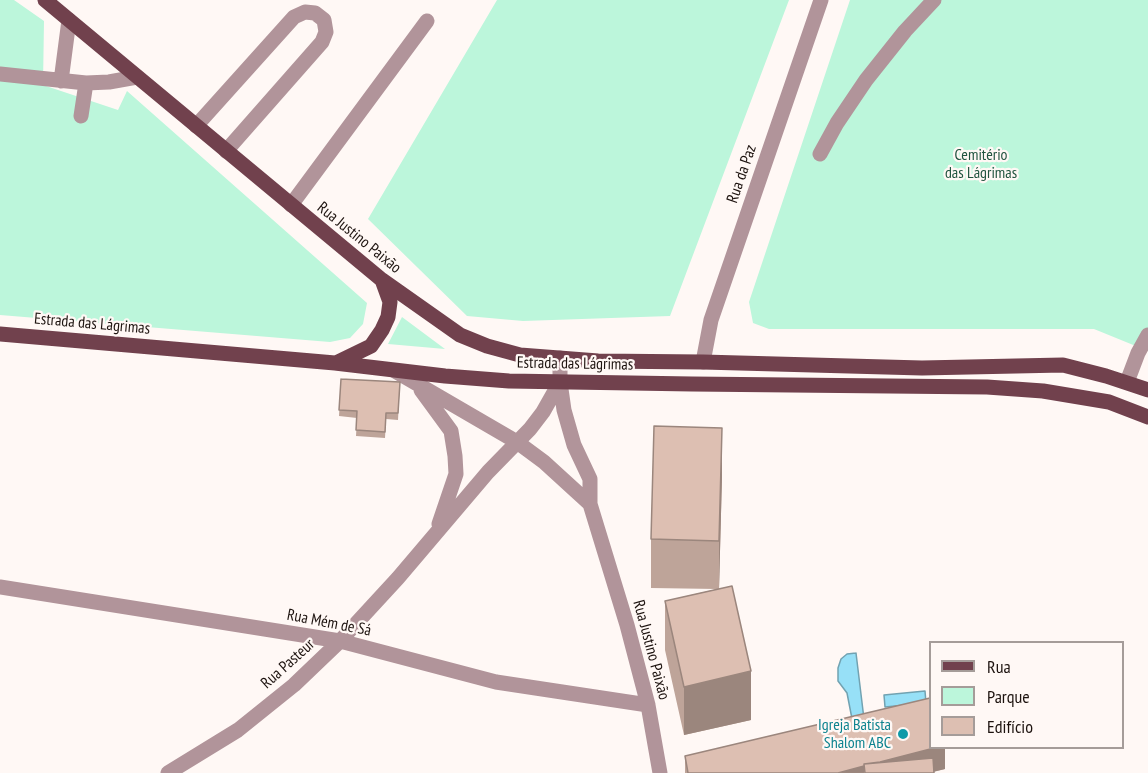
<!DOCTYPE html>
<meta charset="utf-8">
<style>
body{margin:0}
#map{position:relative;width:1148px;height:773px;overflow:hidden;background:#fff8f5;font-family:"PT Sans Narrow",sans-serif}
canvas{display:block}
.legend{position:absolute;left:929px;top:641px;width:195px;height:108px;box-sizing:border-box;background:#fff8f5;border:2px solid #a59c99;margin:0;padding:8px 10px;list-style:none;font-size:18px;color:#1d130f}
.legend li{display:flex;align-items:center;gap:12px;height:30px}
.legend b{width:30px;border:2px solid #a59c99}
</style>
<div id="map">
<canvas width="1148" height="773"></canvas>
<ul class="legend">
<li><b style="height:8px;background:#71414d"></b>Rua</li>
<li><b style="height:16px;background:#bcf6db"></b>Parque</li>
<li><b style="height:16px;background:#ddbfb2"></b>Edifício</li>
</ul>
</div>
<script>
const g = document.querySelector('canvas').getContext('2d');
g.lineJoin = 'round';
function paint(path, color) {
  g.fillStyle = color;
  g.fill(path, 'evenodd');
}
function toPath(rows) {
  const path = new Path2D();
  for (const r of rows) {
    path.moveTo(r[0], r[1]);
    for (let i = 2; i < r.length; i += 2) path.lineTo(r[i], r[i + 1]);
  }
  return path;
}
function stroke(path, color, width, dash) {
  g.strokeStyle = color;
  g.lineWidth = width;
  g.lineCap = dash ? 'butt' : 'round';
  g.setLineDash(dash || []);
  g.stroke(path);
}
function write(font, color, halo, rows, align = 'center') {
  g.font = font + ' "PT Sans Narrow",sans-serif';
  g.lineWidth = 4.5;
  g.setLineDash([]);
  g.textBaseline = 'middle';
  g.strokeStyle = halo;
  g.fillStyle = color;
  for (const [text, x, y, turn = 0] of rows) {
    g.save();
    g.translate(x, y);
    g.rotate((+turn || 0) * Math.PI / 180);
    g.textAlign = isNaN(turn) ? turn : align;
    if (halo) g.strokeText(text, 0, 0);
    g.fillText(text, 0, 0);
    g.restore();
  }
}
paint(toPath([
 [0,0,14,0,44,21,43,85,118,110,127,91,367,303,363,324,350,338,330,342,0,315],
 [497,0,789,0,670,316,523,321,467,316,368,219],
 [850,0,1148,0,1148,351,1094,329,769,329,753,323,749,302],
 [402,317,445,349,388,344]
]), '#bcf6db');
const water = toPath([
 [856,653,864,719,853,724,847,693,838,681,838,668,841,659,847,654,856,653],
 [925,691,926,703,885,707,884,695,925,691]
]);
paint(water, '#97e0f7');
stroke(water, '#72a2b1', 1.5);
stroke(toPath([
 [0,74,86,83,109,82,137,77],
 [61,81,69,20],
 [81,116,86,83],
 [196,126,294,17,305,12,315,13,324,20,326,32,322,42,226,151],
 [820,154,837,123,866,80,905,31,934,0],
 [291,205,427,21],
 [560,358,560,382,564,410,574,445,590,479,590,504,627,625,648,705,660,773],
 [703,362,711,320,821,0],
 [395,371,517,442,544,462,590,504],
 [1127,382,1138,353,1148,335],
 [421,390,451,431,455,456,456,474,439,524],
 [0,587,340,641,496,682,648,705],
 [168,773,238,730,294,685,340,641,398,578,488,472,530,429,543,412,560,382]
]), '#b1949a', 15);
stroke(toPath([
 [45,0,382,280,460,335,487,346,520,355,598,361,703,362,922,368,1063,365,1106,376,1148,390],
 [0,334,335,363,445,376,509,381,692,384,987,387,1043,391,1109,402,1148,417],
 [336,363,371,346,382,330,388,317,390,302,382,280]
]), '#71414d', 15);
paint(toPath([
 [341,379,400,382,398,420,386,419,385,438,356,436,357,418,339,416],
 [722,476,719,589,751,720,684,735,665,650,665,601,717,589,651,588,651,539],
 [945,747,945,769,933,772,934,773,685,773,685,756]
]), '#bea499');
paint(toPath([
 [722,428,722,476,719,589,719,541],
 [751,671,751,720,684,735,684,687],
 [938,747,945,747,945,769,928,773,864,766],
 [864,766,864,773,838,773]
]), '#9b867d');
const building = toPath([
 [341,379,400,382,398,413,386,413,385,432,356,430,357,411,339,410,341,379],
 [654,426,722,428,719,541,651,539,654,426],
 [732,586,751,671,684,687,665,601,732,586],
 [930,698,930,747,938,747,880,762,864,764,864,766,838,773,688,773,685,756,930,698],
 [933,758,934,773,865,773,864,764,933,758]
]);
paint(building, '#ddbfb2');
stroke(building, '#9b867d', 1.5);
for (const [x, y, r, color] of [
 [903,734,6,"#0f9aa8"]
]) {
  const dot = new Path2D();
  dot.arc(x, y, r, 0, 2 * Math.PI);
  g.fillStyle = color;
  g.fill(dot);
  stroke(dot, '#fff8f5', 2);
}
write('16px', '#21543f', '#fff8f5', [
 ["Cemitério",981,155],
 ["das Lágrimas",981,173]
]);
write('16px', '#1d130f', '#fff8f5', [
 ["Rua da Paz",742,174,-71],
 ["Rua Justino Paixão",359,238,39],
 ["Estrada das Lágrimas",92,324,5],
 ["Estrada das Lágrimas",575,364,1],
 ["Rua Mém de Sá",329,623,11],
 ["Rua Justino Paixão",651,650,75],
 ["Rua Pasteur",288,664,-42]
]);
write('16px', '#0d838f', '#fff8f5', [
 ["Igreja Batista",891,725],
 ["Shalom ABC",891,743]
], 'right');
</script>
